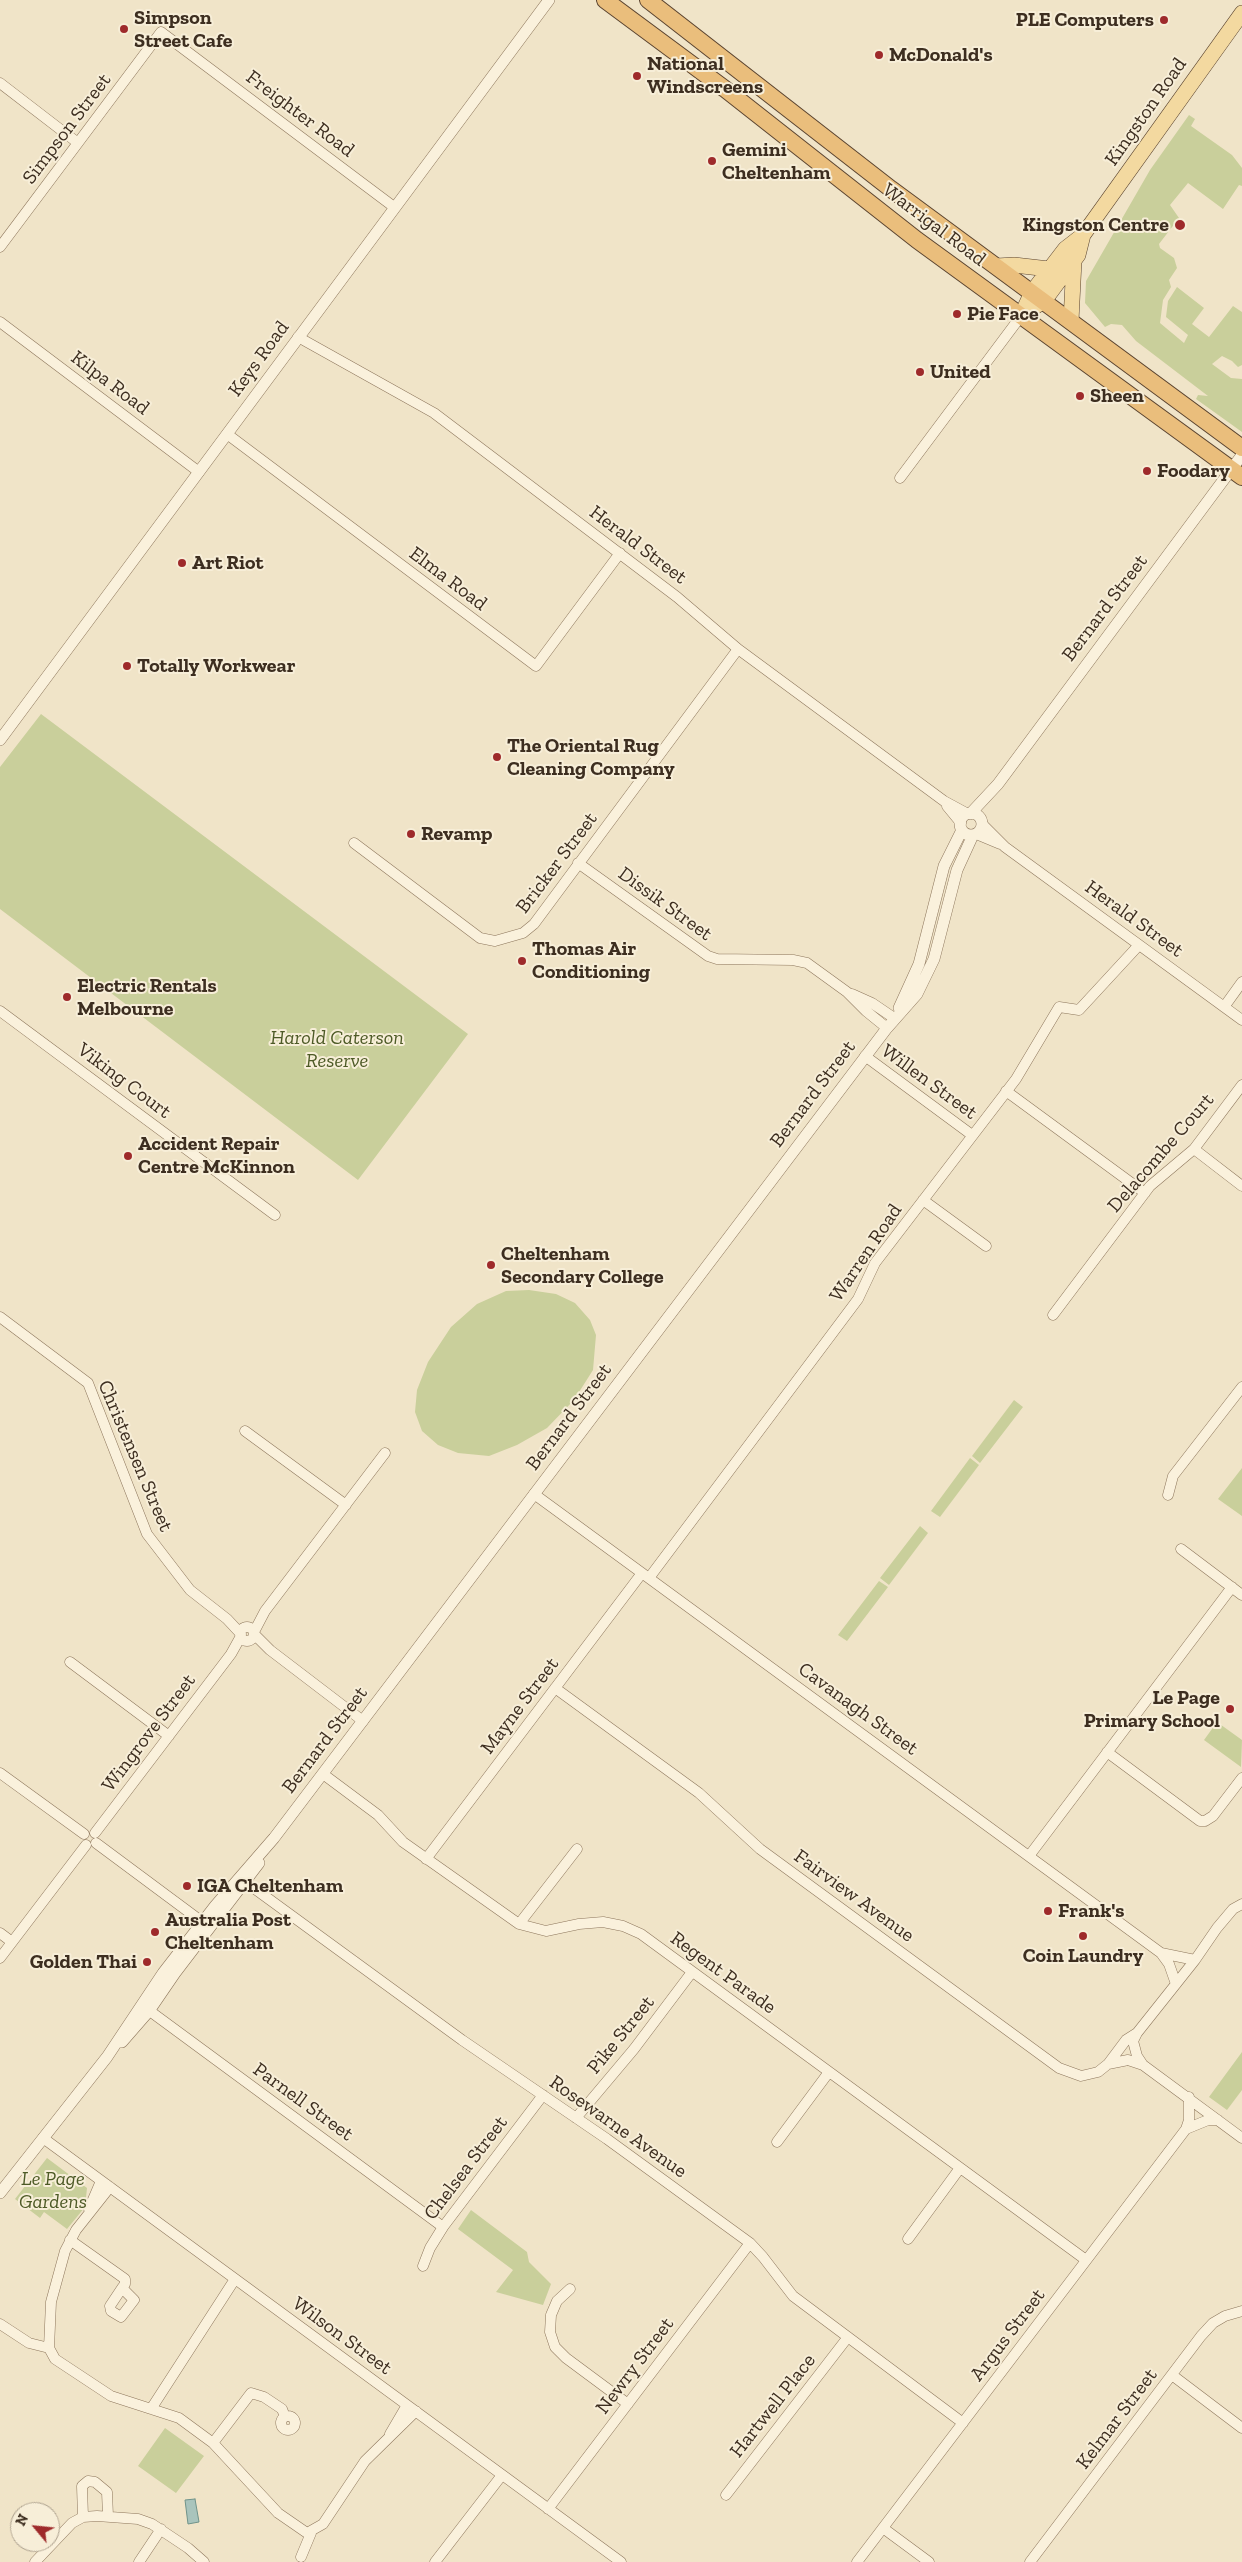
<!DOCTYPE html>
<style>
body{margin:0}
#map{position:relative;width:1242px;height:2562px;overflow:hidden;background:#f0e4c8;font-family:"Zilla Slab",serif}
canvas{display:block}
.north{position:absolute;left:10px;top:2502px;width:50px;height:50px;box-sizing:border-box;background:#f7eed8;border:1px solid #ada18e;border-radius:50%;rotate:298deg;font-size:14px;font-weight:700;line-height:20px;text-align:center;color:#3d2e20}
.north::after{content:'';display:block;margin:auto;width:18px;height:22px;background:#9e2a2b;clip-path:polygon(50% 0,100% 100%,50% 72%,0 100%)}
</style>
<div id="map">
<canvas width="1242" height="2562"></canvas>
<div class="north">N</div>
</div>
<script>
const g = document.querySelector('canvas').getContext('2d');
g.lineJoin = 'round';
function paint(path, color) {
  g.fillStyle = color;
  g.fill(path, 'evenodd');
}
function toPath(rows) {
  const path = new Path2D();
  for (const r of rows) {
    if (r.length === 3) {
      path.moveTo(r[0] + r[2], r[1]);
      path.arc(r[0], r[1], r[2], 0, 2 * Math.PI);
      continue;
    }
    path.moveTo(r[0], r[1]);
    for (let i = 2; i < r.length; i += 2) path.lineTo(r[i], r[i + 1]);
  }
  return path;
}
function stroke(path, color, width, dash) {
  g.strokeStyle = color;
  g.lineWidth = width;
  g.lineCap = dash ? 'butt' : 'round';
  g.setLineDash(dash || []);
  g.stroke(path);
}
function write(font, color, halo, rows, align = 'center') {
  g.font = font + ' "Zilla Slab",serif';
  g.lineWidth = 4;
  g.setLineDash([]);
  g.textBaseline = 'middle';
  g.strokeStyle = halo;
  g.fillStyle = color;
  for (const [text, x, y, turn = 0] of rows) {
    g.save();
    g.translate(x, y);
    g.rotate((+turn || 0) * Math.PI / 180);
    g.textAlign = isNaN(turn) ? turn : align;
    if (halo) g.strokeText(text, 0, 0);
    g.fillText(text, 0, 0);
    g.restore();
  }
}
paint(toPath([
 [1189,115,1195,119,1191,126,1232,155,1242,168,1242,186,1239,185,1223,209,1188,183,1170,205,1179,218,1159,244,1160,248,1174,258,1177,268,1169,280,1171,287,1163,300,1160,323,1184,343,1188,335,1166,317,1168,301,1177,287,1204,308,1192,324,1209,337,1233,306,1242,312,1242,365,1238,367,1232,361,1222,356,1212,364,1231,378,1242,379,1242,432,1196,399,1198,395,1208,396,1136,341,1122,325,1111,324,1105,327,1085,303,1086,281,1150,170],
 [41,714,468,1034,358,1180,0,909,0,767],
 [529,1290,556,1294,575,1303,590,1320,596,1335,593,1370,574,1400,547,1428,517,1445,489,1456,458,1453,438,1445,422,1431,415,1412,417,1390,428,1362,451,1327,477,1304,506,1291],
 [1014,1400,1023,1407,980,1463,972,1456],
 [970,1458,979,1465,940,1517,931,1511],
 [1242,1468,1242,1516,1218,1499],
 [920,1526,928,1533,889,1585,880,1578],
 [879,1581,888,1587,847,1641,838,1635],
 [1217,1722,1242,1740,1241,1767,1204,1740],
 [1242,2052,1242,2090,1227,2110,1209,2097],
 [47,2158,87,2188,85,2207,67,2229,44,2212,40,2218,15,2199],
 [471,2210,527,2252,529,2262,551,2284,543,2305,496,2292,513,2270,458,2229],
 [165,2428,204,2456,176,2493,138,2466]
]), '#c9cf9b');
const water = toPath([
 [195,2499,199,2522,188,2524,185,2500,195,2499]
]);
paint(water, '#a9c4bc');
stroke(water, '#6f938a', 1);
const minor = toPath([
 [0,83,78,143],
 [0,247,161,32,394,207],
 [0,322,199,472],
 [298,337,434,413,677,597,738,649,944,801,968,814],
 [227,434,536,666,620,553],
 [900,478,1021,316],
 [947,806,961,823],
 [982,824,1005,847,1242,1020],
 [976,834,1000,844],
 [354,843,480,938,495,941,523,933,534,924,738,649],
 [578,863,708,956,717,959,793,960,807,963,847,992,866,1011,887,1028],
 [852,994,872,1003,894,1018],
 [1224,1007,1242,982],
 [0,1011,275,1215],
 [865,1056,972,1135],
 [1006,1091,1145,1193],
 [1194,1149,1242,1186],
 [923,1200,986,1246],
 [1053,1315,1150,1186,1194,1149,1242,1085],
 [0,1317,88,1383,147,1534,190,1590,227,1619,241,1634],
 [245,1431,346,1505],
 [534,1494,1161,1953,1169,1964,1176,1984],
 [1168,1495,1173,1476,1242,1387],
 [1181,1549,1242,1595],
 [649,1578,858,1299,875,1263,1016,1079,1059,1007,1079,1010,1139,945],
 [247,1634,7],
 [254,1632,265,1611,385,1453],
 [254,1634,270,1650,363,1721],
 [70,1662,169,1736],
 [555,1688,699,1793,760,1849,1059,2068,1081,2076,1098,2072,1108,2064,1126,2040,1137,2033],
 [1107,1752,1200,1821,1205,1821,1213,1816,1242,1778],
 [0,1773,84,1834],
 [323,1774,378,1815,403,1842,519,1924,546,1931,579,1924,603,1922,623,1926,641,1934,1086,2260],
 [95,1833,231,1654,241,1636],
 [96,1843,209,1927],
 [1029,1856,1232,1587],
 [426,1859,642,1573],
 [240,1878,462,2040,607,2139,750,2243,763,2257,793,2296,963,2423],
 [1242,1904,1233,1909,1217,1928,1195,1960,1137,2033,1133,2041,1137,2056,1143,2065,1242,2138],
 [519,1924,577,1849],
 [0,1933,12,1942],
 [1161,1953,1195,1960],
 [0,1958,86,1845],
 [143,2006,443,2227],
 [1108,2064,1128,2060,1143,2065],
 [576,2118,634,2049,692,1972],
 [1186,2129,1208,2120,1218,2120],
 [43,2138,621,2562],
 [777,2142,829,2072],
 [110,2187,76,2230,65,2251,51,2302,49,2348,55,2359,111,2396,179,2418,213,2443,278,2513,307,2533,323,2524,365,2461,416,2411],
 [89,2209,101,2181],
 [908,2239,960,2168],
 [70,2240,125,2279,125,2284,122,2288,110,2306,111,2311,121,2317,134,2300,122,2288],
 [423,2266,430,2248,443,2227,543,2095],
 [570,2289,557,2301,551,2315,550,2332,555,2347,566,2358,628,2404],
 [0,2324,29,2343,49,2348],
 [1172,2375,1242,2428],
 [151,2409,235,2279],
 [288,2423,7],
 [390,2434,407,2405],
 [213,2443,251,2393,264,2397,282,2409,285,2417],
 [726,2495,848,2337],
 [548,2509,750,2243],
 [83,2517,82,2486,88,2481,95,2482,107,2492,108,2516],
 [883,2528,929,2562],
 [301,2557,311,2533],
 [35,2562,72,2523,83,2517,97,2516,138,2519,152,2524,188,2548,204,2562],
 [139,2562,161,2529],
 [435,2562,502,2475],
 [857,2562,1186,2129,1189,2120,1189,2097],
 [1030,2562,1201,2336,1213,2323,1225,2316,1242,2311]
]);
const tertiary = toPath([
 [0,740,549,0],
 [971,824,11],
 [970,814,998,784,1242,455],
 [899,1008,919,964,944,866,962,830],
 [122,2042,149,2011,175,1973,259,1863],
 [0,2193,107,2057,163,1973,215,1906,274,1838,887,1028,917,994,934,959,957,870,973,835]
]);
const primary = toPath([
 [997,266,1014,265,1049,269],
 [1033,308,1044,301,1078,255,1083,235],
 [1021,316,1032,292,1065,249,1083,235,1242,13],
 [1071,321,1074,261]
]);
const trunk = toPath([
 [605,0,725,89,917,240,1242,477],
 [648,0,891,189,1242,448]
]);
stroke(minor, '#8d765c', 11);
stroke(tertiary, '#8d765c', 12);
stroke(primary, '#5b4430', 16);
stroke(trunk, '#5b4430', 18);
stroke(minor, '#faf1dc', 10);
stroke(tertiary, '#faf1dc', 11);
stroke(primary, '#f3d9a0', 15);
stroke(trunk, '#eabe7c', 16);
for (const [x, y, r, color] of [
 [1164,20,5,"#9e2a2b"],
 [124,29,5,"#9e2a2b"],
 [879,55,5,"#9e2a2b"],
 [637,76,5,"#9e2a2b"],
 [712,161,5,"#9e2a2b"],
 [1180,225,6,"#9e2a2b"],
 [957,314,5,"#9e2a2b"],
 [920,372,5,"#9e2a2b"],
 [1080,396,5,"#9e2a2b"],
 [1147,471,5,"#9e2a2b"],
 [182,563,5,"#9e2a2b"],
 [127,666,5,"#9e2a2b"],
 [497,757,5,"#9e2a2b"],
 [411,834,5,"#9e2a2b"],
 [522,961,5,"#9e2a2b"],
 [67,997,5,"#9e2a2b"],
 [128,1156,5,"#9e2a2b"],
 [491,1265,5,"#9e2a2b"],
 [1230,1709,5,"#9e2a2b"],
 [187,1886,5,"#9e2a2b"],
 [1048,1911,5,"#9e2a2b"],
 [155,1932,5,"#9e2a2b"],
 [1083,1936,5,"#9e2a2b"],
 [147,1962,5,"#9e2a2b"]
]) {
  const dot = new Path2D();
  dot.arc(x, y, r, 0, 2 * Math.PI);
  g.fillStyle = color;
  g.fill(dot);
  stroke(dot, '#f7eed8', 2);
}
write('bold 20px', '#3d2e20', '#f7eed8', [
 ["Simpson",134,18],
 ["Street Cafe",134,41],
 ["PLE Computers",1154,20,"right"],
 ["McDonald's",889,55],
 ["National",647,64],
 ["Windscreens",647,87],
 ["Gemini",722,150],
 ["Cheltenham",722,173],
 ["Kingston Centre",1169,225,"right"],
 ["Pie Face",967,314],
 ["United",930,372],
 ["Sheen",1090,396],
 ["Foodary",1157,471],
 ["Art Riot",192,563],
 ["Totally Workwear",137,666],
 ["The Oriental Rug",507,746],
 ["Cleaning Company",507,769],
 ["Revamp",421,834],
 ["Thomas Air",532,949],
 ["Conditioning",532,972],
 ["Electric Rentals",77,986],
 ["Melbourne",77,1009],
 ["Accident Repair",138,1144],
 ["Centre McKinnon",138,1167],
 ["Cheltenham",501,1254],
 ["Secondary College",501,1277],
 ["Le Page",1220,1698,"right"],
 ["Primary School",1220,1721,"right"],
 ["IGA Cheltenham",197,1886],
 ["Frank's",1058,1911],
 ["Australia Post",165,1920],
 ["Cheltenham",165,1943],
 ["Coin Laundry",1083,1956,"center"],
 ["Golden Thai",137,1962,"right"]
], 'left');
write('20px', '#3d2e20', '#f7eed8', [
 ["Kingston Road",1146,112,-55],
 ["Freighter Road",300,114,37],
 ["Simpson Street",67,129,-53],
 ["Warrigal Road",934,225,37],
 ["Keys Road",259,359,-54],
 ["Kilpa Road",110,383,37],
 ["Herald Street",638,545,37],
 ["Elma Road",448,579,37],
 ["Bernard Street",1105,608,-53],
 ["Bricker Street",557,863,-53],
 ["Dissik Street",665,904,36],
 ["Herald Street",1134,919,36],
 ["Viking Court",124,1081,37],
 ["Willen Street",929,1082,36],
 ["Bernard Street",813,1094,-53],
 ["Delacombe Court",1161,1153,-49],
 ["Warren Road",866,1253,-56],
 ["Bernard Street",569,1417,-53],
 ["Christensen Street",135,1456,67],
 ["Mayne Street",520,1706,-53],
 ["Cavanagh Street",858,1709,36],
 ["Wingrove Street",149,1733,-53],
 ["Bernard Street",325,1740,-53],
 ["Fairview Avenue",854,1896,36],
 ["Regent Parade",723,1973,36],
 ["Pike Street",621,2035,-51],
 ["Parnell Street",303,2102,36],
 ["Rosewarne Avenue",618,2127,35],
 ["Chelsea Street",466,2168,-53],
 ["Argus Street",1008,2335,-53],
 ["Wilson Street",342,2336,36],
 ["Newry Street",635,2366,-53],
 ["Hartwell Place",773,2406,-52],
 ["Kelmar Street",1117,2419,-53]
]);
write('italic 20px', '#4d5a26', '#f7eed8', [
 ["Harold Caterson",337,1038],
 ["Reserve",337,1061],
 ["Le Page",53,2179],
 ["Gardens",53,2202]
]);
</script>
